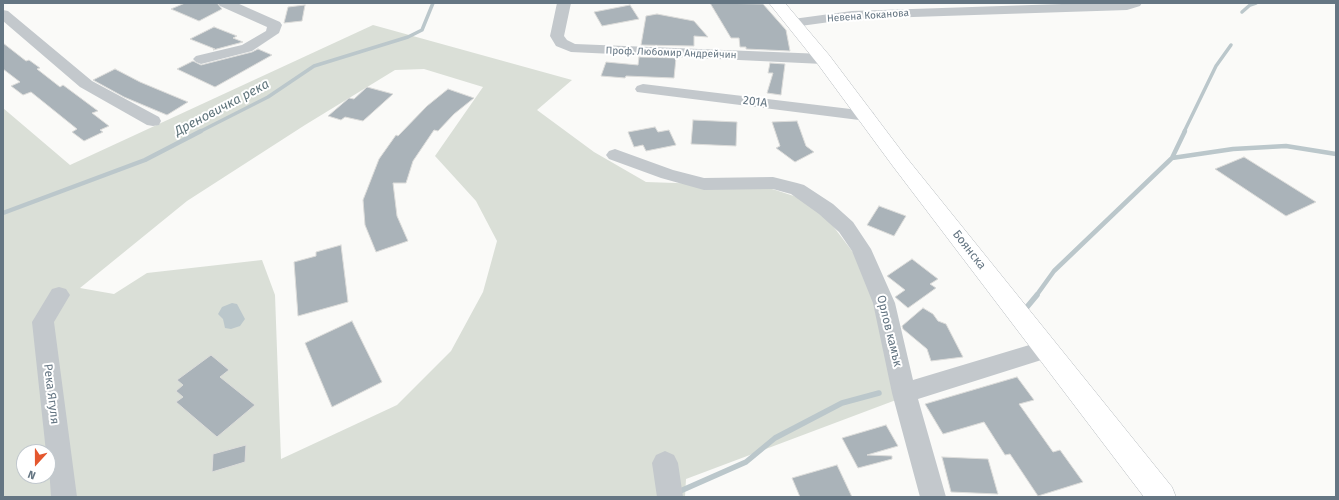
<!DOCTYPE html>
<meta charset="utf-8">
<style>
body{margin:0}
#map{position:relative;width:1339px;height:500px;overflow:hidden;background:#fafaf8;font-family:"Fira Sans",sans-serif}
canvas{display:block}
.frame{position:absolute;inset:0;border:4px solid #657683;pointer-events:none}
.north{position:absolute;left:16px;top:444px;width:40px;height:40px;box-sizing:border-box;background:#fff;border:1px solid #c1c8cd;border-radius:50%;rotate:201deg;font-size:11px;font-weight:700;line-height:16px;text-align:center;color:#657683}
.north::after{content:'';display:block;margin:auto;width:14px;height:18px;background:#e4572e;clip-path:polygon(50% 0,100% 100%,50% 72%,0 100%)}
</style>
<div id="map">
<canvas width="1339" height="500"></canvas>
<div class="frame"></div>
<div class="north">N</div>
</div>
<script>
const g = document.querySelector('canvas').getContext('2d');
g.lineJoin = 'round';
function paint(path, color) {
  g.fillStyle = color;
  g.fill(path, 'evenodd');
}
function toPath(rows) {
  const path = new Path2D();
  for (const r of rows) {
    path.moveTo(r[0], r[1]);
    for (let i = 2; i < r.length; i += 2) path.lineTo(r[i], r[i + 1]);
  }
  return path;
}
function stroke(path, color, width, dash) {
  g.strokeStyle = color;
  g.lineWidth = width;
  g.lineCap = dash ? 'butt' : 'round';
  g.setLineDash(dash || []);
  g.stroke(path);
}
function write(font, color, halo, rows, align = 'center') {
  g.font = font + ' "Fira Sans",sans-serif';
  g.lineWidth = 4;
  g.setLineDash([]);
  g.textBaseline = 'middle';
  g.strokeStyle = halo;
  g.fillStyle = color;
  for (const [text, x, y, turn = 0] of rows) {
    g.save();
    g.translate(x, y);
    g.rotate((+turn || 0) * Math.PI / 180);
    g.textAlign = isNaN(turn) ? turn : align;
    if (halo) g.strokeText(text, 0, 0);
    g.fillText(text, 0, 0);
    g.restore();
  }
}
paint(toPath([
 [373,25,572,80,537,110,594,152,646,182,763,186,803,199,830,222,855,255,878,309,896,400,686,479,685,497,3,497,3,108,70,165],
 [424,69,483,87,435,156,476,201,497,241,483,292,451,351,397,405,281,459,275,295,262,260,147,273,114,294,80,288,187,201,305,125,395,70],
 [24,452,48,452,48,476,24,476]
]), '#dadfd7');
paint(toPath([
 [232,303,237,304,245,319,240,326,231,329,225,328,223,319,218,314,222,307]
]), '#bbc7cb');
stroke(toPath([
 [1242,12,1250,5,1256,3],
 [199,132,268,97,314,66,408,37,422,30,433,3],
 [1184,132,1216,66,1231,45]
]), '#bbc7cb', 3.5);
stroke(toPath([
 [1172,158,1233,149,1286,146,1336,154],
 [3,213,145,160,201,131],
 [1036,296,1054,271,1172,158,1185,131]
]), '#bbc7cb', 4.5);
stroke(toPath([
 [1027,307,1037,295],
 [678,492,746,462,775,438,842,403,879,393]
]), '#bbc7cb', 5.5);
const building = toPath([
 [185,3,217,3,222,9,199,21,171,9,185,3],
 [710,3,763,4,786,30,790,51,746,49,746,47,740,47,739,38,731,38,710,3],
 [305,5,302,21,284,23,288,7,305,5],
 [630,5,639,19,602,26,594,12,630,5],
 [657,14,694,21,708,37,694,36,694,46,641,45,646,16,657,14],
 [214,27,237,36,233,38,243,42,213,50,215,49,190,39,214,27],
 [3,43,26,61,29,60,40,68,37,69,60,87,63,85,98,111,92,113,109,126,100,130,103,132,84,141,72,132,77,129,31,92,23,95,11,86,20,82,3,69,3,43],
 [258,49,272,55,215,87,177,69,193,61,201,65,252,52,258,49],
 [639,57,676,58,674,78,626,76,625,78,601,76,606,62,638,65,639,57],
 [770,63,785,64,781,95,767,93,773,73,768,73,770,63],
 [115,69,140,82,188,102,167,115,124,97,93,80,115,69],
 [367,87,393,94,363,121,345,117,341,120,328,116,349,98,354,99,367,87],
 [448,89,474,98,454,114,438,131,434,130,413,161,406,183,393,183,397,216,408,241,376,252,365,225,363,200,379,159,396,135,398,136,427,106,448,89],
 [693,120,737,122,736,146,691,144,693,120],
 [797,121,806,146,814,152,795,162,776,148,780,146,772,122,797,121],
 [655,127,658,132,669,130,676,145,646,151,643,145,634,147,628,132,655,127],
 [1244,157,1316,202,1286,216,1215,169,1244,157],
 [879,206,906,216,894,236,867,225,879,206],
 [341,245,348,302,298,316,294,262,316,256,316,252,341,245],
 [912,259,938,279,930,284,936,288,908,308,895,297,905,290,887,276,912,259],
 [923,308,933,314,938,321,946,324,963,357,931,361,927,349,903,329,902,326,923,308],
 [352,321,382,382,332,407,305,343,352,321],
 [211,355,229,370,220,377,255,405,217,437,176,402,183,397,176,391,183,385,177,380,211,355],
 [1017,377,1034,400,1019,404,1053,452,1060,450,1083,482,1038,496,1010,454,1005,455,984,422,943,434,925,404,1017,377],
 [886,425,898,446,867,455,892,456,892,459,858,468,842,438,886,425],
 [246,445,245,462,212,472,213,454,246,445],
 [942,457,988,459,998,494,951,492,942,457],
 [837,465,852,497,800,497,792,478,837,465]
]);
paint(building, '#aab3b9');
stroke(building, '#dcdcda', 1);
const major = toPath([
 [769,3,785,3,829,55,906,157,1172,487,1176,497,1144,497,892,165,817,63,769,3]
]);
stroke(major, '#b5babe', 1);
paint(toPath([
 [218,3,237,3,280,22,282,25,279,33,252,51,201,64,196,62,193,59,196,56,242,45,266,31,267,27,220,6,218,3],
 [557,3,571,3,564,36,567,40,575,44,823,54,828,56,831,59,828,62,823,64,571,52,556,46,550,36,557,3],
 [1092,3,1142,3,1140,6,1127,10,852,19,793,27,788,26,786,23,788,20,793,19,852,11,1092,3],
 [3,10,8,11,92,81,159,117,161,121,159,125,153,126,147,125,80,87,3,21,3,10],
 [643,84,867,111,873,112,875,116,873,120,867,121,637,92,635,89,637,86,643,84],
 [615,149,673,170,704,178,773,177,797,183,804,185,833,204,853,222,871,249,895,303,913,380,1046,340,1054,342,1057,349,1054,356,918,399,946,497,920,497,892,393,873,303,852,251,839,232,819,214,791,194,773,189,704,190,661,178,609,159,606,155,609,151,615,149],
 [59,287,66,289,70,295,54,322,77,497,51,497,48,452,46,452,32,322,52,289,59,287],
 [665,451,674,455,678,463,683,497,657,497,652,463,656,455,665,451]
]), '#c3c8cc');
paint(major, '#fff');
write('10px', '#657683', '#fff', [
 ["Невена Коканова",868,16,-4],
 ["Проф. Любомир Андрейчин",671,53,2]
]);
write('12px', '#657683', '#fff', [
 ["201А",755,102,7],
 ["Боянска",969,250,52],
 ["Орлов камък",889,331,76],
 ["Река Ягуля",51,394,83]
]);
write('italic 13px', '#60757c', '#fff', [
 ["Дреновичка река",222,108,-28]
]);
</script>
